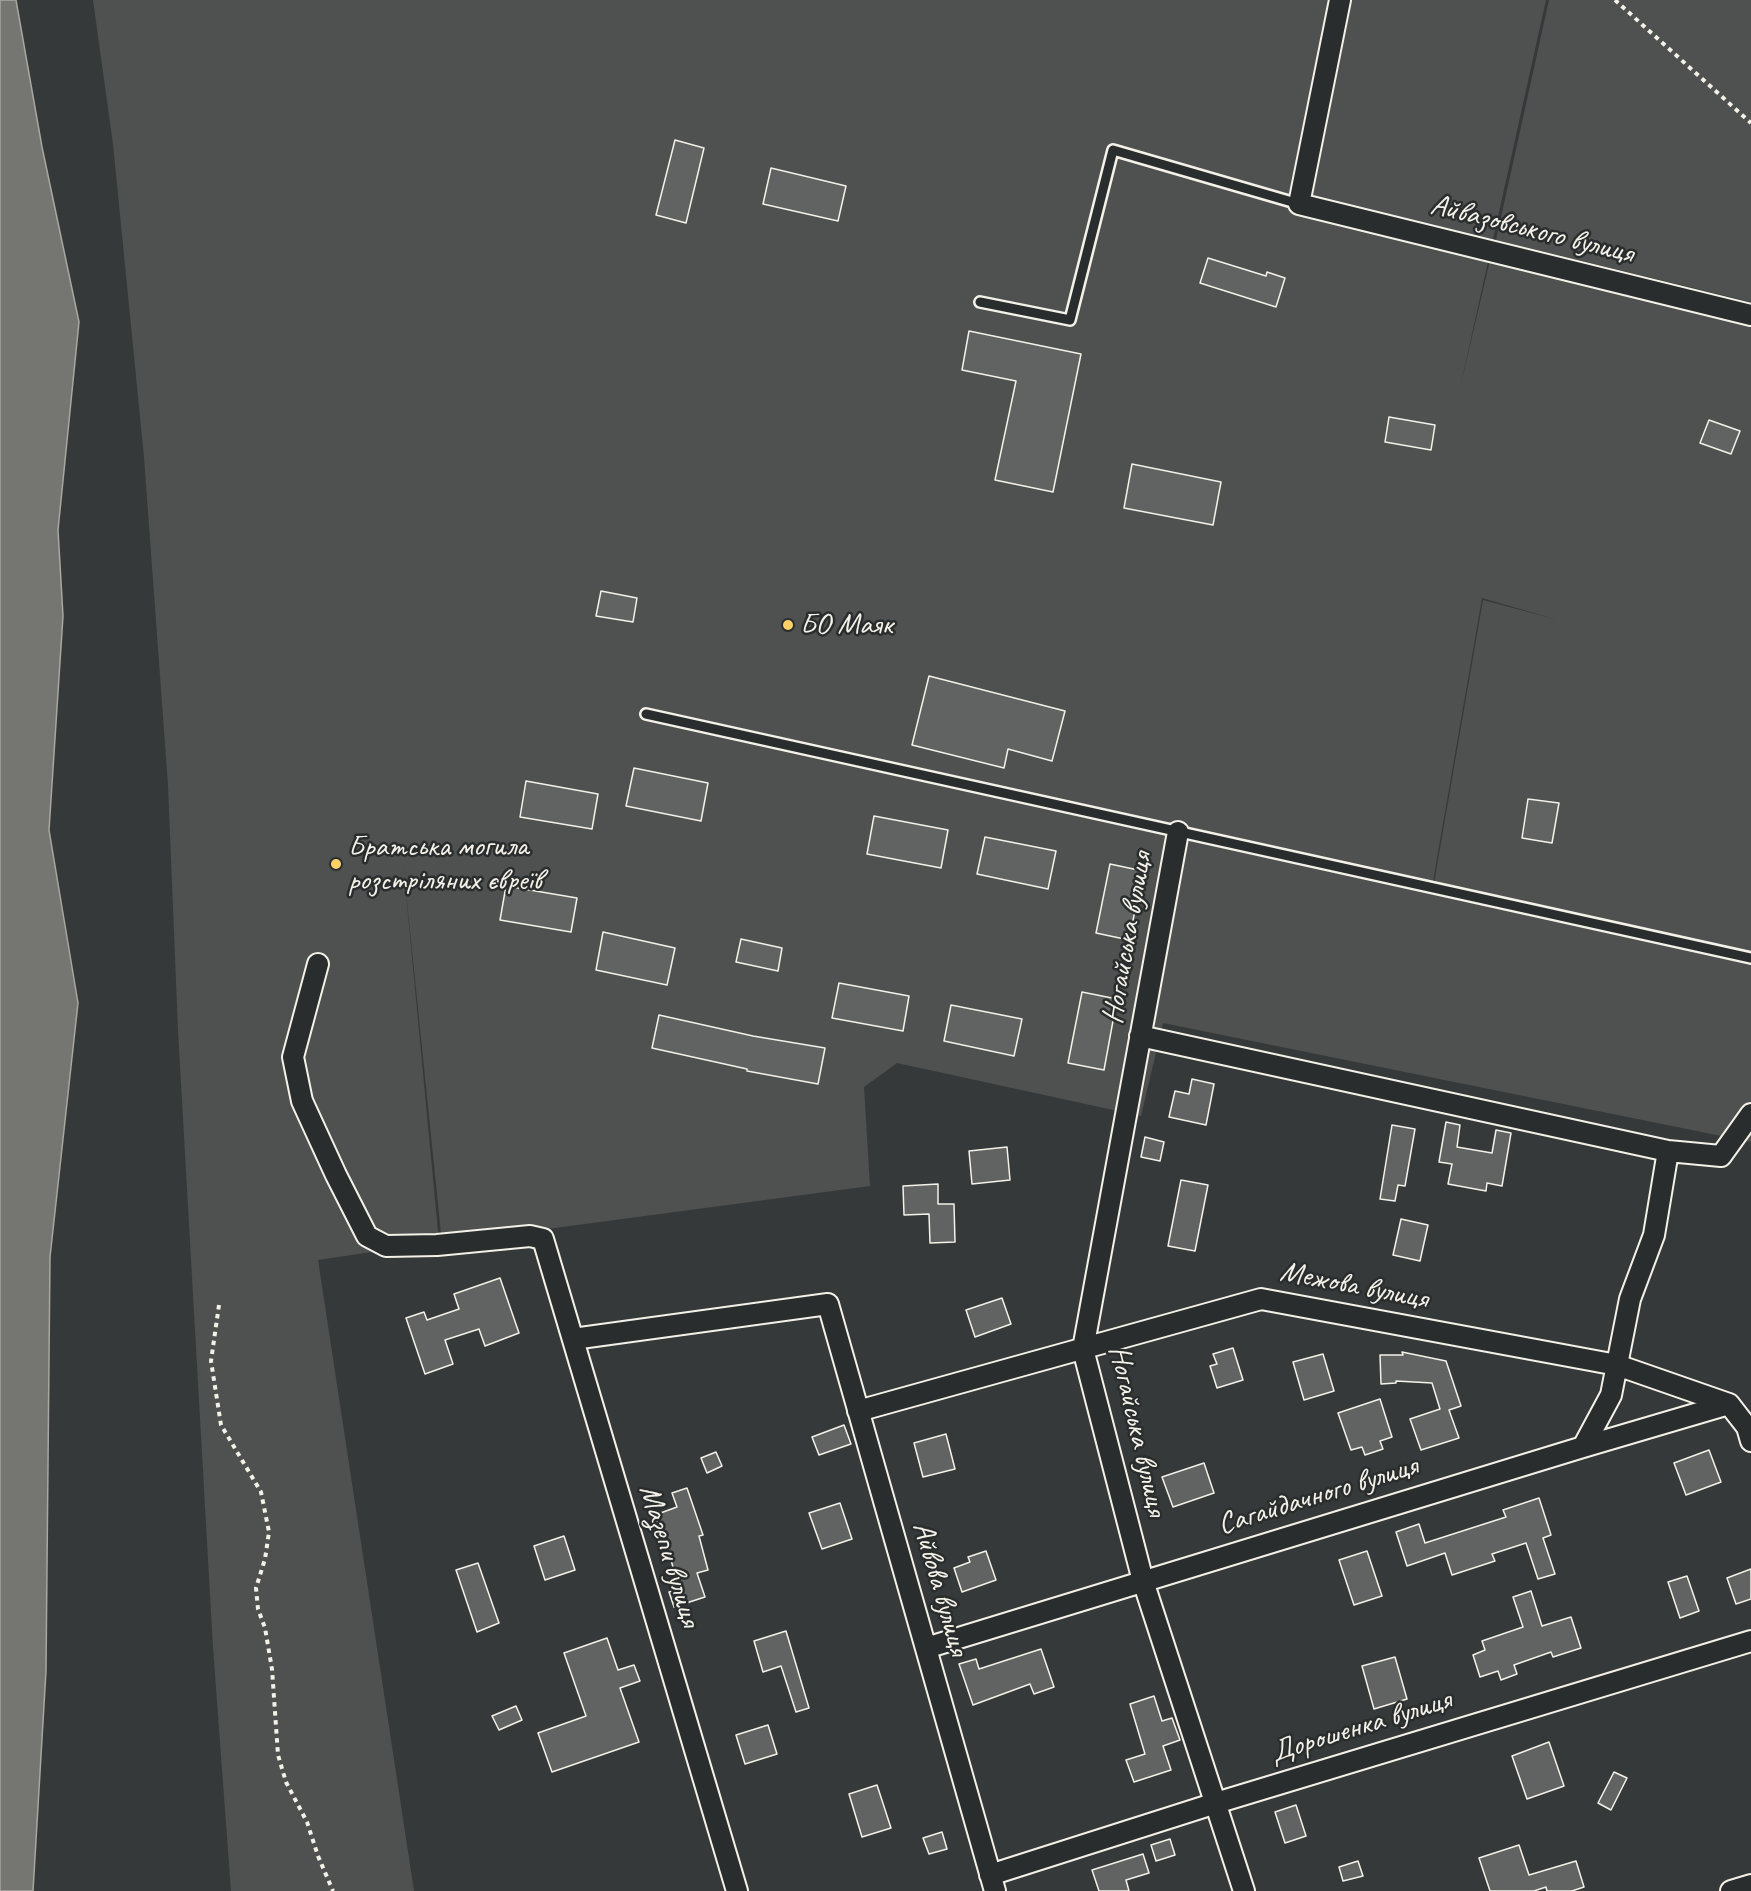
<!DOCTYPE html>
<meta charset="utf-8">
<style>
body{margin:0}
canvas{display:block;background:#363939}
</style>
<canvas width="1751" height="1891"></canvas>
<script>
const g = document.querySelector('canvas').getContext('2d');
g.lineJoin = 'round';
function paint(path, color) {
  g.fillStyle = color;
  g.fill(path, 'evenodd');
}
function toPath(rows) {
  const path = new Path2D();
  for (const r of rows) {
    path.moveTo(r[0], r[1]);
    for (let i = 2; i < r.length; i += 2) path.lineTo(r[i], r[i + 1]);
  }
  return path;
}
function stroke(path, color, width, dash) {
  g.strokeStyle = color;
  g.lineWidth = width;
  g.lineCap = dash ? 'butt' : 'round';
  g.setLineDash(dash || []);
  g.stroke(path);
}
function write(font, color, halo, rows, align = 'center') {
  g.font = font + ' Caveat,sans-serif';
  g.lineWidth = 5;
  g.setLineDash([]);
  g.textBaseline = 'middle';
  g.strokeStyle = halo;
  g.fillStyle = color;
  for (const [text, x, y, turn = 0] of rows) {
    g.save();
    g.translate(x, y);
    g.rotate((+turn || 0) * Math.PI / 180);
    g.textAlign = isNaN(turn) ? turn : align;
    if (halo) g.strokeText(text, 0, 0);
    g.fillText(text, 0, 0);
    g.restore();
  }
}
paint(toPath([
 [93,0,1546,0,1460,388,1491,256,1751,323,1751,1142,1163,1023,1141,1116,897,1063,864,1087,870,1186,442,1243,403,862,439,1242,318,1260,414,1891,231,1891,213,1647,178,1030,168,785,144,457,113,144],
 [1482,598,1558,620,1483,600,1433,889,1432,887],
 [1549,0,1751,0,1751,302,1496,240]
]), '#4e514f');
const water = toPath([
 [0,0,16,0,42,147,79,322,58,530,63,616,49,830,78,1003,50,1257,46,1671,33,1891,0,1891,0,0]
]);
paint(water, '#757572');
stroke(water, '#a8a7a1', 1.5);
const building = toPath([
 [675,140,704,148,686,223,656,215,675,140],
 [771,168,846,186,838,221,763,204,771,168],
 [1208,258,1266,276,1267,272,1285,278,1276,307,1200,283,1208,258],
 [969,331,1081,354,1053,492,995,480,1016,381,962,370,969,331],
 [1389,417,1435,425,1431,450,1385,442,1389,417],
 [1709,420,1740,431,1731,454,1700,443,1709,420],
 [1132,464,1221,482,1213,525,1124,508,1132,464],
 [601,591,637,598,633,622,596,616,601,591],
 [929,676,1065,711,1052,761,1008,749,1004,768,912,745,929,676],
 [634,768,708,783,701,821,626,806,634,768],
 [526,781,598,794,592,829,520,817,526,781],
 [1528,799,1559,803,1552,843,1522,838,1528,799],
 [874,816,948,830,941,868,867,854,874,816],
 [985,837,1056,851,1048,889,977,874,985,837],
 [1110,864,1143,871,1129,940,1096,933,1110,864],
 [506,886,577,898,571,932,500,920,506,886],
 [603,932,675,948,667,985,596,970,603,932],
 [741,939,782,948,778,971,736,962,741,939],
 [839,983,909,996,903,1031,832,1018,839,983],
 [1082,992,1117,999,1104,1070,1068,1063,1082,992],
 [951,1005,1022,1019,1014,1056,944,1041,951,1005],
 [659,1015,753,1036,825,1048,818,1084,747,1071,747,1069,652,1048,659,1015],
 [1192,1079,1214,1084,1206,1125,1169,1117,1175,1091,1189,1094,1192,1079],
 [1446,1122,1460,1125,1457,1147,1492,1153,1496,1130,1511,1133,1502,1186,1487,1183,1486,1191,1448,1184,1452,1164,1439,1162,1446,1122],
 [1392,1125,1415,1129,1405,1186,1398,1185,1395,1201,1380,1199,1392,1125],
 [1145,1137,1164,1142,1160,1161,1141,1157,1145,1137],
 [1007,1147,1010,1180,972,1184,969,1151,1007,1147],
 [1181,1180,1208,1185,1195,1251,1168,1246,1181,1180],
 [938,1184,938,1204,954,1204,955,1242,930,1243,929,1214,904,1215,903,1186,938,1184],
 [1401,1219,1428,1225,1420,1261,1393,1255,1401,1219],
 [500,1278,519,1333,485,1346,479,1329,445,1340,453,1364,425,1374,406,1318,424,1312,427,1320,459,1309,454,1294,500,1278],
 [1002,1298,1011,1324,975,1337,966,1310,1002,1298],
 [1233,1348,1243,1380,1217,1388,1210,1366,1217,1364,1213,1354,1233,1348],
 [1402,1352,1446,1361,1461,1406,1449,1410,1459,1438,1421,1450,1410,1419,1440,1409,1432,1383,1396,1381,1396,1383,1381,1384,1380,1355,1403,1355,1402,1352],
 [1323,1354,1334,1391,1304,1400,1293,1362,1323,1354],
 [1380,1399,1392,1437,1380,1441,1383,1449,1365,1455,1362,1447,1351,1450,1338,1413,1380,1399],
 [844,1425,851,1444,819,1455,812,1437,844,1425],
 [946,1434,955,1469,923,1477,914,1443,946,1434],
 [1709,1450,1721,1482,1686,1495,1674,1463,1709,1450],
 [716,1452,722,1466,707,1473,701,1458,716,1452],
 [1204,1463,1214,1493,1173,1507,1162,1477,1204,1463],
 [687,1488,703,1535,699,1536,708,1570,697,1573,705,1597,674,1607,669,1592,679,1589,663,1531,661,1531,655,1515,677,1507,672,1493,687,1488],
 [1539,1498,1551,1535,1543,1538,1555,1574,1538,1579,1526,1543,1492,1554,1495,1561,1452,1575,1445,1553,1407,1566,1396,1532,1419,1524,1425,1543,1506,1517,1503,1510,1539,1498],
 [840,1503,852,1539,822,1549,809,1513,840,1503],
 [564,1536,575,1570,545,1580,534,1546,564,1536],
 [986,1551,996,1580,962,1592,954,1568,970,1562,968,1557,986,1551],
 [1367,1551,1382,1596,1354,1605,1339,1560,1367,1551],
 [478,1563,499,1623,477,1632,456,1570,478,1563],
 [1751,1569,1751,1599,1736,1604,1727,1578,1751,1569],
 [1687,1576,1699,1611,1680,1618,1668,1582,1687,1576],
 [1531,1591,1542,1626,1571,1617,1581,1648,1553,1657,1551,1652,1514,1665,1517,1674,1501,1680,1498,1671,1480,1677,1473,1655,1485,1650,1482,1641,1523,1627,1513,1597,1531,1591],
 [786,1631,809,1708,796,1712,781,1666,763,1672,754,1641,786,1631],
 [607,1638,618,1670,634,1665,640,1681,620,1688,639,1742,552,1772,538,1733,586,1716,564,1653,607,1638],
 [1041,1649,1054,1687,1034,1694,1030,1684,973,1705,959,1664,976,1659,979,1669,1041,1649],
 [1395,1657,1407,1699,1374,1709,1362,1666,1395,1657],
 [1154,1696,1162,1721,1172,1718,1180,1740,1163,1746,1171,1770,1134,1782,1126,1760,1145,1754,1130,1704,1154,1696],
 [516,1706,522,1720,499,1730,492,1716,516,1706],
 [768,1725,777,1754,745,1764,736,1735,768,1725],
 [1549,1742,1564,1786,1527,1799,1512,1756,1549,1742],
 [1614,1772,1627,1778,1611,1810,1598,1803,1614,1772],
 [877,1785,891,1828,862,1837,849,1794,877,1785],
 [1296,1805,1306,1836,1285,1843,1275,1812,1296,1805],
 [942,1832,947,1849,929,1854,923,1838,942,1832],
 [1170,1839,1175,1855,1156,1861,1151,1845,1170,1839],
 [1519,1845,1529,1875,1576,1861,1584,1887,1572,1891,1547,1891,1546,1887,1534,1891,1490,1891,1479,1858,1519,1845],
 [1143,1854,1149,1873,1126,1880,1129,1891,1099,1891,1092,1870,1143,1854],
 [1358,1861,1363,1876,1343,1881,1339,1867,1358,1861]
]);
paint(building, '#616362');
stroke(building, '#f4f1e8', 1.5);
const lane = toPath([
 [980,302,1070,320,1113,150,1299,204],
 [646,714,1751,958]
]);
const street = toPath([
 [1340,0,1299,204,1751,315],
 [1178,832,1083,1349,1143,1581,1244,1891],
 [318,964,293,1057,302,1101,336,1175,367,1236,386,1246,437,1245,530,1236,543,1239,737,1891],
 [1140,1036,1668,1151],
 [573,1339,828,1304,995,1891],
 [858,1411,1261,1299,1617,1365,1729,1404,1747,1427,1751,1441],
 [1583,1447,1611,1395,1630,1299,1654,1235,1668,1151,1721,1156,1751,1114],
 [926,1648,1583,1447,1729,1404],
 [990,1875,1216,1803,1751,1641],
 [1731,1891,1751,1885]
]);
stroke(lane, '#f4f1e8', 14);
stroke(street, '#f4f1e8', 24);
stroke(toPath([
 [1615,0,1751,123],
 [219,1305,211,1361,221,1425,261,1492,269,1532,265,1559,256,1588,258,1609,265,1628,272,1669,278,1755,286,1782,307,1822,318,1856,333,1891]
]), '#f4f1e8', 4, [4.5, 4.5]);
stroke(lane, '#2a2d2e', 9);
stroke(street, '#2a2d2e', 20);
for (const [x, y, r, color] of [
 [788,625,6,"#ffd166"],
 [336,864,6,"#ffd166"]
]) {
  const dot = new Path2D();
  dot.arc(x, y, r, 0, 2 * Math.PI);
  g.fillStyle = color;
  g.fill(dot);
  stroke(dot, '#2a2d2e', 2);
}
write('30px', '#f4f1e8', '#2a2d2e', [
 ["Айвазовського вулиця",1532,230,14],
 ["Ногайська вулиця",1128,938,-80],
 ["Межова вулиця",1354,1286,11],
 ["Ногайська вулиця",1137,1431,77],
 ["Сагайдачного вулиця",1318,1496,-17],
 ["Мазепи вулиця",669,1556,73],
 ["Айвова вулиця",940,1589,74],
 ["Дорошенка вулиця",1361,1727,-17]
]);
write('30px', '#f4f1e8', '#2a2d2e', [
 ["БО Маяк",800,625],
 ["Братська могила",348,847],
 ["розстріляних євреїв",348,881]
], 'left');
</script>
